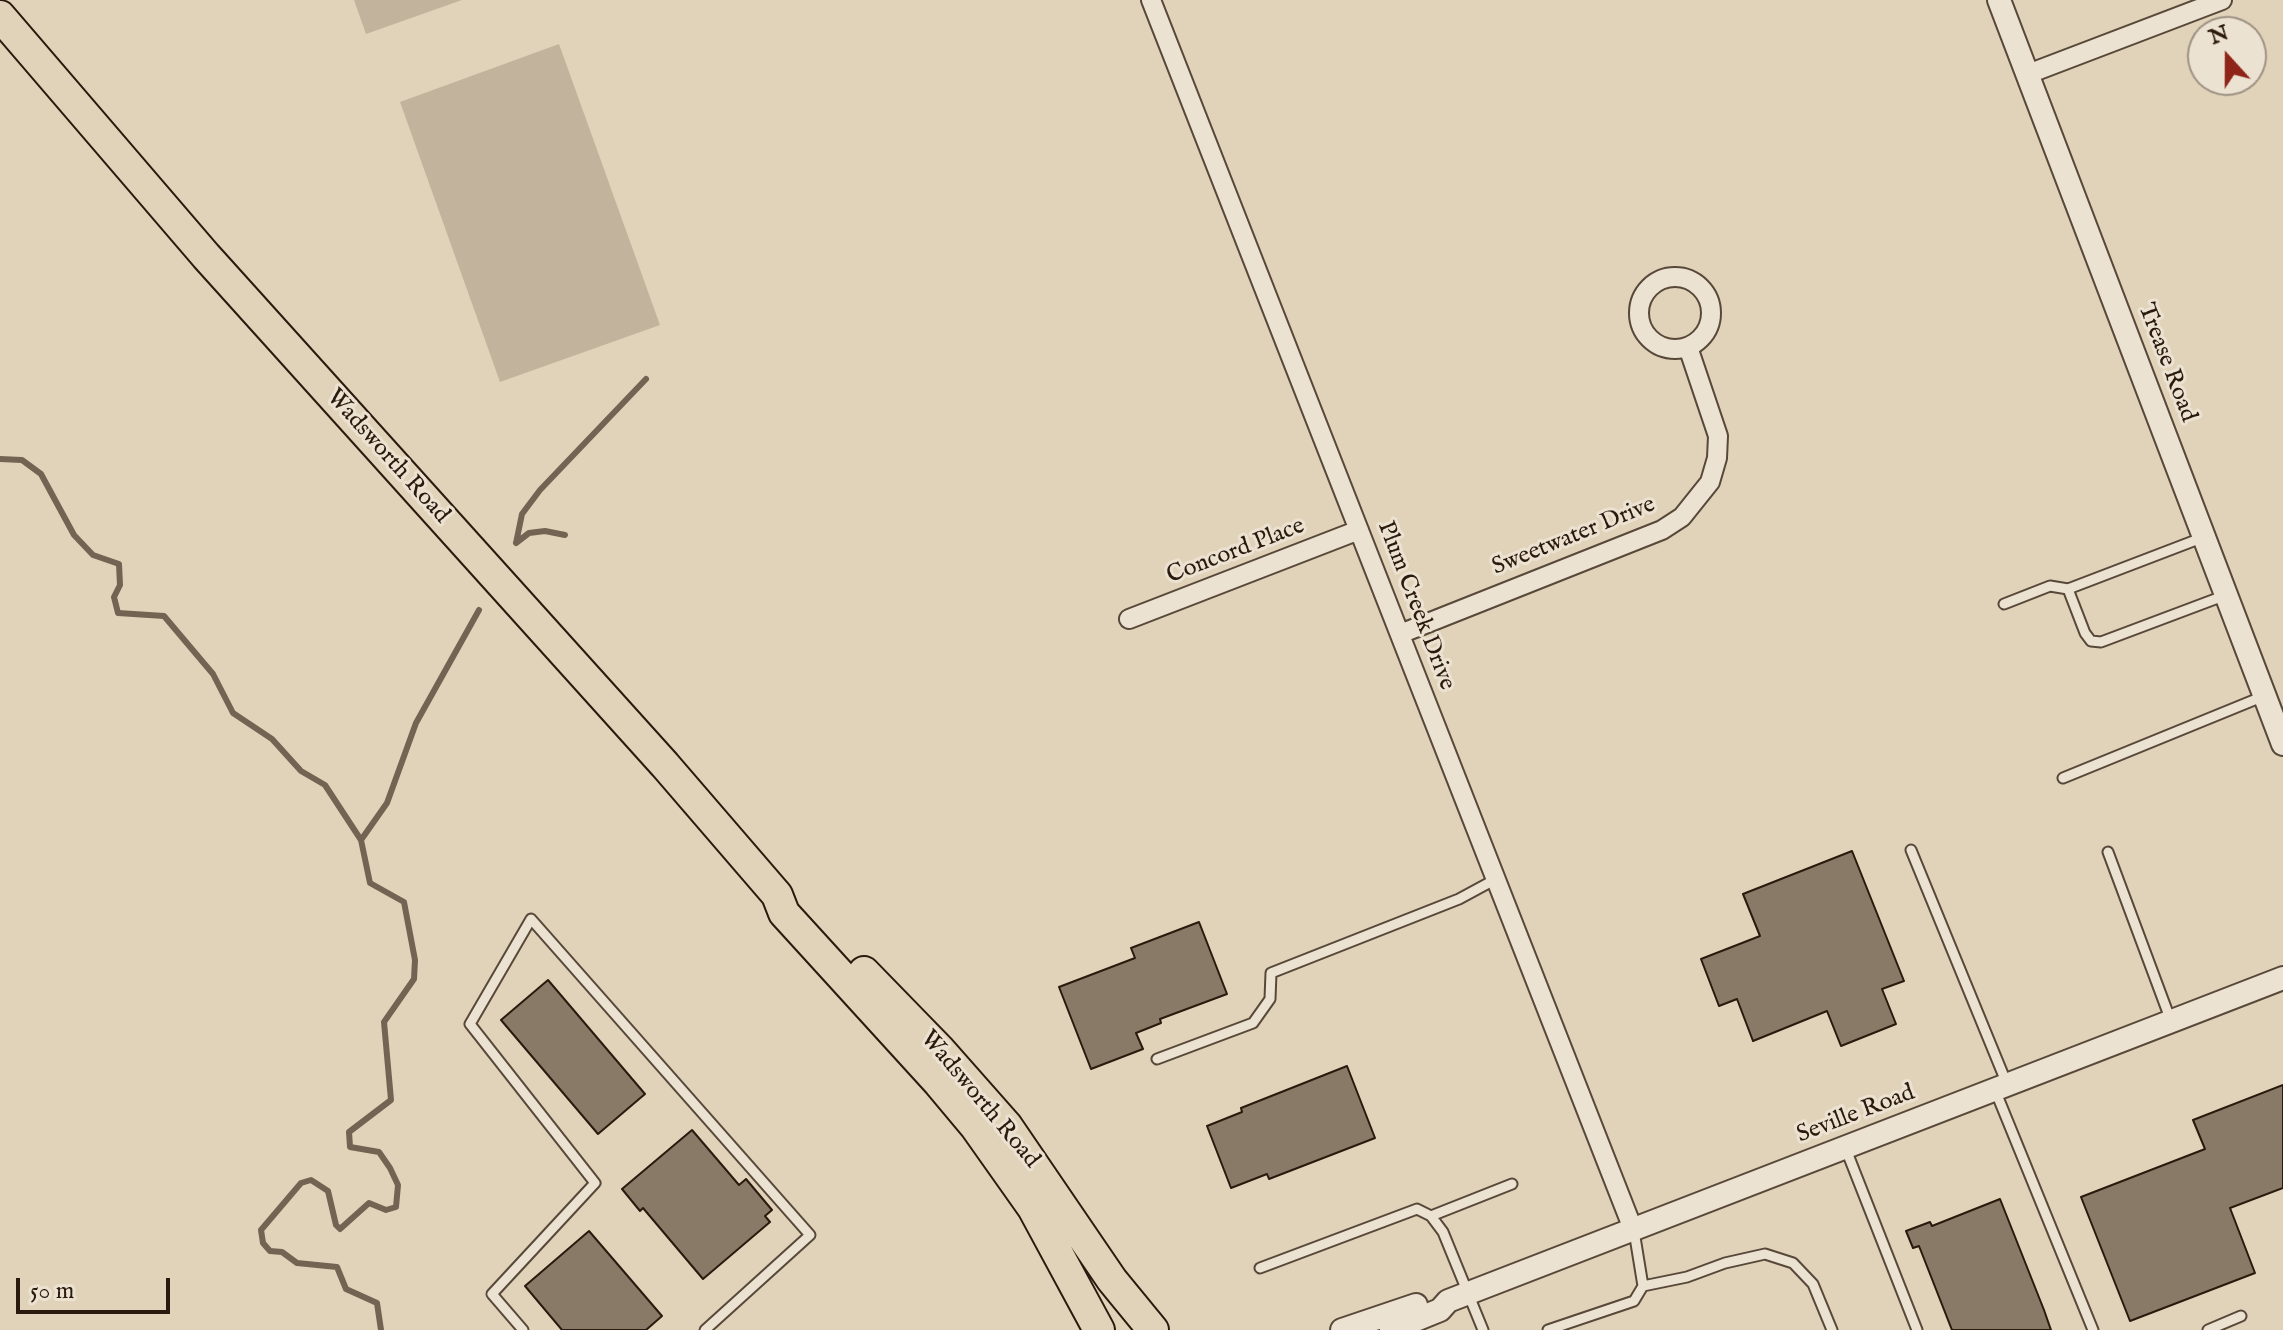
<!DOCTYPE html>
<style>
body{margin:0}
#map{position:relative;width:2283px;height:1330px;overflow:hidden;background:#e1d3b9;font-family:"IM FELL English",serif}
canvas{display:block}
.north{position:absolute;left:2187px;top:16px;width:80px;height:80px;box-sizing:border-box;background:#ece2d2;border:2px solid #9e9284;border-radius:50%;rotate:339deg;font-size:22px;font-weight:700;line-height:32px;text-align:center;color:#2a1a0e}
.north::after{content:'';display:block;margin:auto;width:28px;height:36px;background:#8f2418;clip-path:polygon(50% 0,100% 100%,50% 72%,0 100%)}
.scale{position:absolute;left:16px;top:1278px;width:154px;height:36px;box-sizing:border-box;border:4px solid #2a1a0e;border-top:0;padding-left:10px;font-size:24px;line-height:28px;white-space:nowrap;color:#2a1a0e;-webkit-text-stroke:6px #ece2d2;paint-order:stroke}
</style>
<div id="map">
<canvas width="2283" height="1330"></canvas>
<div class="north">N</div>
<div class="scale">50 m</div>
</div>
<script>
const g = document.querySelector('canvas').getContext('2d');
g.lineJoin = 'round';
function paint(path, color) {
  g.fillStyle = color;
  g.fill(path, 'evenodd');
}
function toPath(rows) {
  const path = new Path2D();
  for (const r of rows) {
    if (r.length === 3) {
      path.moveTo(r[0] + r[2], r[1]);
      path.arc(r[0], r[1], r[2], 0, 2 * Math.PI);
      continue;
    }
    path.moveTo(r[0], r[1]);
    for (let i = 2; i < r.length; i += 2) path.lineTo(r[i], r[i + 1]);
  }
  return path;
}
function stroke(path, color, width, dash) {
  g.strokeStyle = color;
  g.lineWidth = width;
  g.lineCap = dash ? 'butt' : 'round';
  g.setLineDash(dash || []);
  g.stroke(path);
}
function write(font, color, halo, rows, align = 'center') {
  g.font = font + ' "IM FELL English",serif';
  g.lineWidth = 6;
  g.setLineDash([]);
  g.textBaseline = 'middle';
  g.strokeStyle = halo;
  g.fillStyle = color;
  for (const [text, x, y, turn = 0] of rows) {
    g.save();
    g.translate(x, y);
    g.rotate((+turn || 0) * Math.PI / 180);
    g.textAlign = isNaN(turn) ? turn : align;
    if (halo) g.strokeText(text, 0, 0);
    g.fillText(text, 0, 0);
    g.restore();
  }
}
paint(toPath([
 [354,0,462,0,366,34],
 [559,44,660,325,500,382,400,102]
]), '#c2b49c');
stroke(toPath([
 [0,459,22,460,41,474,74,535,93,555,119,564,120,585,114,597,118,613,164,616,213,674,233,713,272,739,301,771,325,785,361,840,370,883,404,902,415,960,414,979,384,1022,391,1100,349,1132,350,1147,379,1152,390,1168,398,1185,396,1207,386,1210,369,1203,340,1229,336,1225,328,1191,311,1180,301,1183,261,1230,263,1243,270,1251,282,1252,297,1263,337,1267,346,1289,377,1303,381,1330],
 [516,543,522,514,540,490,646,379],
 [516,543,529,533,545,531,565,535],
 [361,840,387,803,416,723,479,610]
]), '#736352', 6);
const building = toPath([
 [1852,851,1904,981,1882,989,1896,1024,1841,1046,1827,1011,1753,1041,1737,999,1719,1006,1701,959,1760,936,1743,894,1852,851],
 [1199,922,1227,994,1160,1019,1161,1023,1136,1033,1143,1049,1091,1069,1059,987,1135,958,1131,948,1199,922],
 [548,980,645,1094,598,1134,501,1020,548,980],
 [1347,1066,1375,1138,1269,1179,1267,1174,1231,1188,1207,1126,1242,1112,1241,1108,1347,1066],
 [2283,1085,2283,1188,2230,1208,2255,1273,2130,1321,2081,1197,2205,1149,2193,1120,2283,1085],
 [692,1130,739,1185,746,1179,772,1210,765,1216,770,1222,703,1279,643,1208,640,1211,622,1189,692,1130],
 [2000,1199,2044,1310,2051,1330,1952,1330,1919,1246,1913,1248,1906,1231,1930,1222,1932,1226,2000,1199],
 [589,1231,662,1316,646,1330,562,1330,525,1286,589,1231]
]);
paint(building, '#897a67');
stroke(building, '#2a1a0e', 2);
const service = toPath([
 [2068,589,2085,633,2091,641,2101,642,2226,595],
 [2004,604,2050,586,2068,589,2204,537],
 [2063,778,2264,696],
 [1911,850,2007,1084],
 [2108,852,2171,1021],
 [1157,1059,1253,1023,1270,999,1271,973,1459,899,1496,879],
 [1995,1090,2093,1330],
 [1845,1147,1917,1330],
 [1431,1216,1512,1184],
 [1260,1268,1417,1209,1431,1216,1443,1232,1483,1330],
 [1643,1286,1687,1277,1725,1263,1765,1254,1793,1263,1813,1284,1832,1330],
 [523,1330,492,1294,595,1183,470,1024,531,919,810,1235,705,1330],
 [1548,1330,1634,1301,1643,1286,1634,1231],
 [2208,1330,2241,1316]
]);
const minor = toPath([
 [1151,0,1633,1229],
 [2028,74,2222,0],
 [1675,313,36],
 [1129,619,1359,530],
 [1400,634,1662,530,1682,517,1710,482,1717,458,1718,436,1688,347]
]);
const tertiary = toPath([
 [1999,0,2283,744],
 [1342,1330,1416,1305],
 [1391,1330,1440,1310,1448,1301,2283,978]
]);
const trunk = toPath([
 [0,16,206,256,665,765,777,895,784,913,939,1083,975,1126,1033,1208,1099,1330],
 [864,972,939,1049,1007,1126,1112,1280,1153,1330]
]);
stroke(service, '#584839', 13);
stroke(minor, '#584839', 22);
stroke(tertiary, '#584839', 26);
stroke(trunk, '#2a1a0e', 34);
stroke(service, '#ece2d2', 9);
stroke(minor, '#ece2d2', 18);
stroke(tertiary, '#ece2d2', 22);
stroke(trunk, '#e1d3b9', 30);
write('24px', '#2a1a0e', '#ece2d2', [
 ["Trease Road",2166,363,69],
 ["Wadsworth Road",387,457,48],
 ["Sweetwater Drive",1574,537,-22],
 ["Concord Place",1236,552,-21],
 ["Plum Creek Drive",1415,606,69],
 ["Wadsworth Road",979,1100,50],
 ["Seville Road",1856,1115,-21]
]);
</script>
